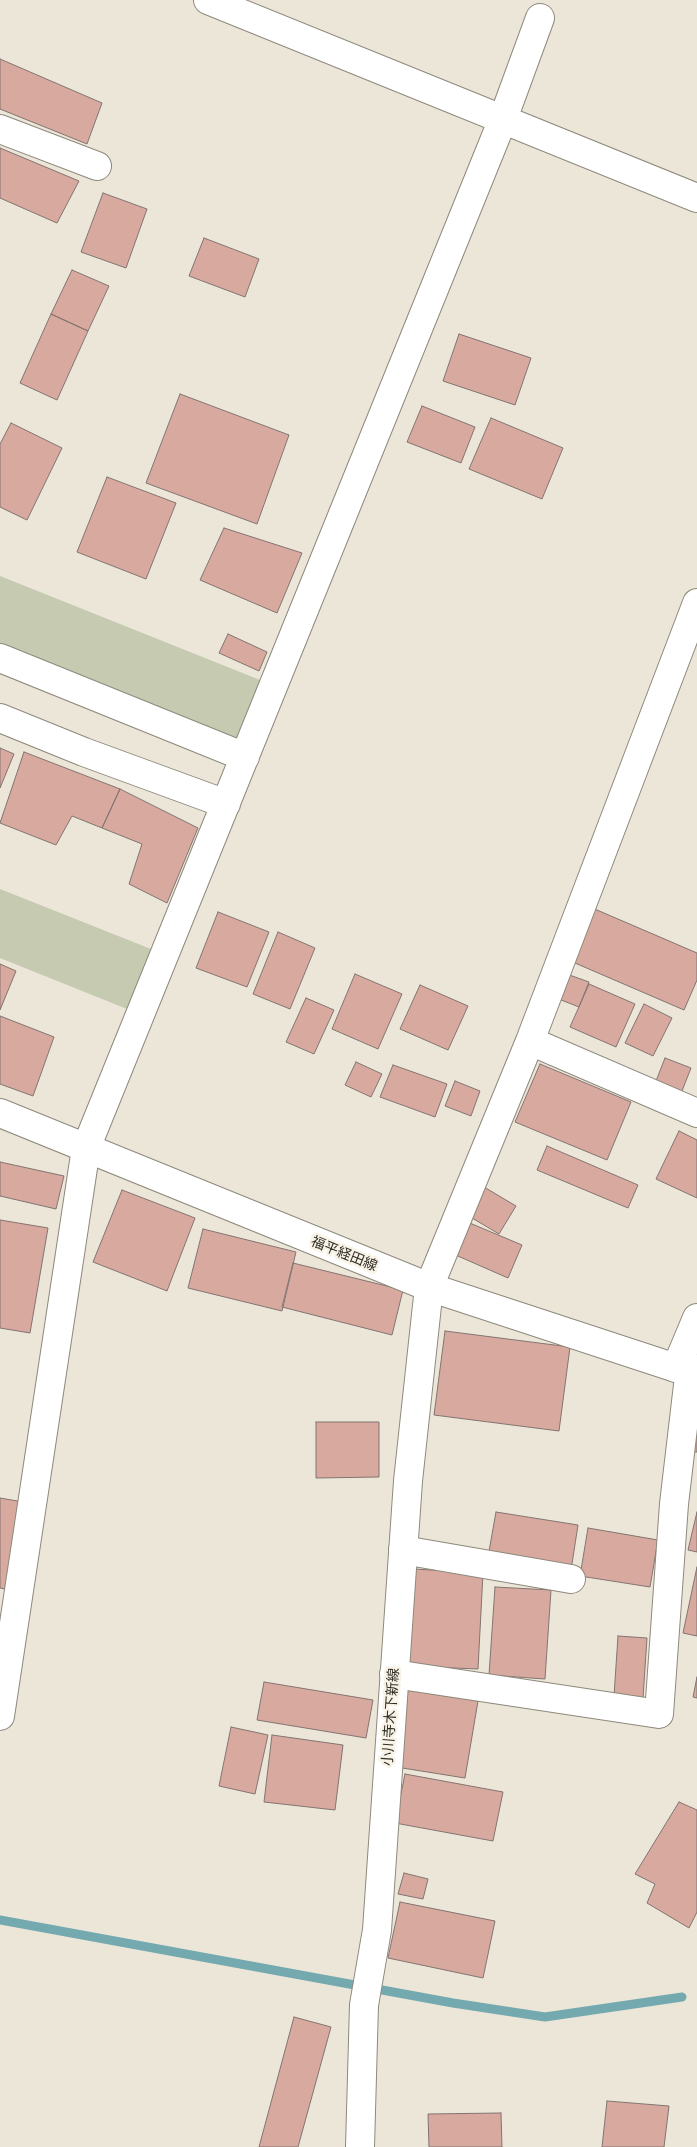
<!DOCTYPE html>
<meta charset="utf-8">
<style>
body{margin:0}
canvas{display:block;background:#ebe6d8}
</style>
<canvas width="697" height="2147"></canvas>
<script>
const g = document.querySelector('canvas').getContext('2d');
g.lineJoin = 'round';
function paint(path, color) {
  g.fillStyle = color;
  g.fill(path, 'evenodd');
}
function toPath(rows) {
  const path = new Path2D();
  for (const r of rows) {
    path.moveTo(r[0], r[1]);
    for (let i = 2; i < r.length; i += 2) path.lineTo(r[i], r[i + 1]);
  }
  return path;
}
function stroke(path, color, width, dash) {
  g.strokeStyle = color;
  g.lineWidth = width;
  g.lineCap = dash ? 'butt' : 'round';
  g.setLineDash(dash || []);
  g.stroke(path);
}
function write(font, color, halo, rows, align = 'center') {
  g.font = font + ' "Work Sans","Noto Sans JP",sans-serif';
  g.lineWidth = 5;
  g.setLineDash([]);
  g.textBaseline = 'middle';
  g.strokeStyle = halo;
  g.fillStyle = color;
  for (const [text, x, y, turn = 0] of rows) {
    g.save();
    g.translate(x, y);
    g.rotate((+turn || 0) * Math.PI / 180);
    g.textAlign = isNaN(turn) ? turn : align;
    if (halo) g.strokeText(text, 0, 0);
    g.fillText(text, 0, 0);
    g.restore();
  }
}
paint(toPath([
 [0,576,260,680,234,745,0,649],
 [0,889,151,949,127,1009,0,958]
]), '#c5cab1');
stroke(toPath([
 [0,1920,453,2003,545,2017,682,1997]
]), '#74a9b0', 9);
const building = toPath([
 [0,59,102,103,87,144,0,109,0,59],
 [0,148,79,181,57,223,0,198,0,148],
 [103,193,147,209,126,268,81,252,103,193],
 [204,238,259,259,245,297,189,276,204,238],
 [72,270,109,286,88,331,51,314,72,270],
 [51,314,88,331,57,400,20,383,51,314],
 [459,334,531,358,515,405,443,381,459,334],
 [180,394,289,435,257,524,146,483,180,394],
 [422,406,475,427,461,463,407,442,422,406],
 [491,418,563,448,542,499,469,469,491,418],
 [11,423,62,448,27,520,0,507,0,444,11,423],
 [107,477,176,503,146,579,77,552,107,477],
 [224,528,302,553,277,613,200,580,224,528],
 [228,634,267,652,259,671,219,653,228,634],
 [0,748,14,754,0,788,0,748],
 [24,752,120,789,102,828,72,816,56,845,0,823,24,752],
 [120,789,198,828,167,903,129,884,142,844,102,828,120,789],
 [590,907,697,953,697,980,684,1010,568,960,590,907],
 [218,912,269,932,247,987,196,968,218,912],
 [278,932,315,948,290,1009,253,994,278,932],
 [0,964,16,971,0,1010,0,964],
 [561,972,589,982,579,1007,551,996,561,972],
 [355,974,402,994,378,1049,332,1029,355,974],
 [589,984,635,1004,616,1047,570,1027,589,984],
 [420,985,468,1006,448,1050,400,1029,420,985],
 [306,998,334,1010,314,1054,286,1042,306,998],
 [644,1004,672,1018,653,1056,625,1043,644,1004],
 [0,1016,54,1037,33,1096,0,1084,0,1016],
 [665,1058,691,1068,682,1091,656,1081,665,1058],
 [356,1062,382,1074,371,1097,345,1085,356,1062],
 [540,1064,631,1102,607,1160,515,1122,540,1064],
 [393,1065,447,1084,435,1117,380,1097,393,1065],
 [455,1081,480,1091,471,1116,445,1106,455,1081],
 [679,1131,697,1140,697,1198,656,1179,679,1131],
 [547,1146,638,1185,628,1208,537,1170,547,1146],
 [0,1162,64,1176,56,1209,0,1196,0,1162],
 [479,1184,516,1206,499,1234,462,1212,479,1184],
 [122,1190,195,1218,167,1291,93,1262,122,1190],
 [0,1220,48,1228,30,1333,0,1328,0,1220],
 [465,1221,522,1245,508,1278,451,1253,465,1221],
 [203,1229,296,1252,282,1311,188,1288,203,1229],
 [293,1263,403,1290,392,1335,282,1307,293,1263],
 [445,1331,570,1347,559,1431,434,1415,445,1331],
 [697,1394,697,1452,692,1452,697,1394],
 [316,1422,379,1422,379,1477,316,1478,316,1422],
 [0,1498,23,1502,9,1590,0,1588,0,1498],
 [496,1512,578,1525,571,1570,488,1557,496,1512],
 [697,1512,697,1552,688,1550,697,1512],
 [588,1528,658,1540,650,1587,580,1576,588,1528],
 [697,1567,697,1636,683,1633,697,1567],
 [414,1569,483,1573,478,1669,409,1666,414,1569],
 [495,1587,551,1590,545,1679,489,1675,495,1587],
 [618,1636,647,1638,643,1698,614,1696,618,1636],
 [697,1677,697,1698,693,1697,697,1677],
 [264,1682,373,1700,366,1738,257,1720,264,1682],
 [408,1690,478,1701,465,1778,396,1767,408,1690],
 [231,1727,268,1735,255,1794,219,1786,231,1727],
 [272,1735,343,1745,335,1810,264,1802,272,1735],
 [405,1774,503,1792,493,1841,395,1823,405,1774],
 [679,1802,697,1810,697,1912,689,1928,647,1903,655,1884,635,1874,679,1802],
 [404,1873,428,1879,423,1899,398,1894,404,1873],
 [400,1902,495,1921,483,1978,388,1958,400,1902],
 [294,2017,331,2027,298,2147,259,2147,294,2017],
 [607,2101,669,2106,664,2147,602,2147,607,2101],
 [501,2113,502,2147,429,2147,428,2114,501,2113]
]);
paint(building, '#d8a99f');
stroke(building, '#837471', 1);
const minor = toPath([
 [208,0,697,198],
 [0,129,97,166],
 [0,658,245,757],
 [0,718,84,752,226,804],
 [530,1041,697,1113],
 [429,1287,530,1041,697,603],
 [676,1368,697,1318],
 [403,1550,571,1579],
 [394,1674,659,1714,674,1504,690,1368],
 [0,1716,86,1148,503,119,540,18]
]);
const major = toPath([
 [0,1113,429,1287,676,1368,697,1369],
 [360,2147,364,2005,377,1930,408,1481,429,1287]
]);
stroke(minor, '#8e897c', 30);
stroke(major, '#8e897c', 30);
stroke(minor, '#fff', 28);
stroke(major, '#fff', 28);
write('14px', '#2f2d27', '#f8f3e6', [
 ["福平経田線",344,1254,22],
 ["小川寺木下新線",391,1717,-86]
]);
</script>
